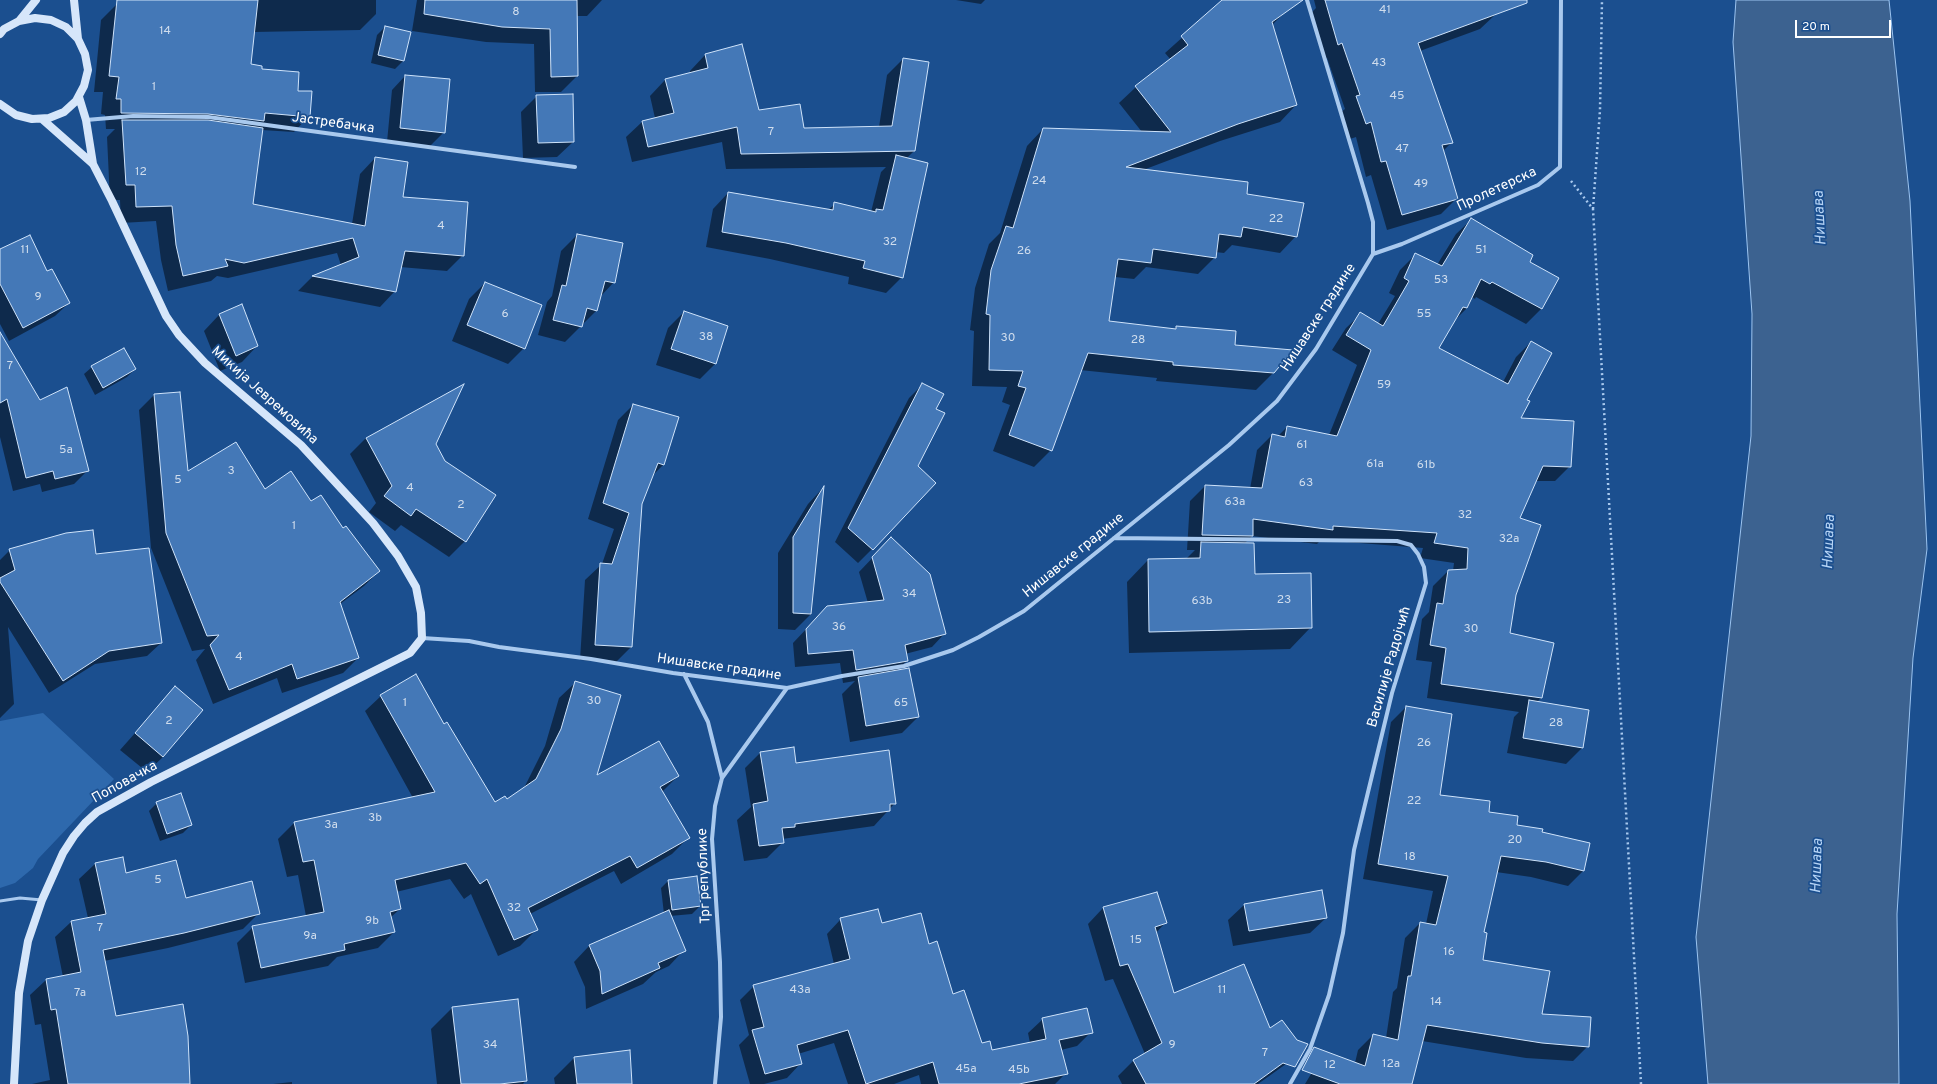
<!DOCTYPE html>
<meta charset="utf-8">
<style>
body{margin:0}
#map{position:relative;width:1937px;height:1084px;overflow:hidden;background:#1b4f8f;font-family:Overpass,sans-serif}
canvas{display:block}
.scale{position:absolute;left:1795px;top:20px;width:96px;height:18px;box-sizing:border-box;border:2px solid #fff;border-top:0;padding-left:5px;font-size:12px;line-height:14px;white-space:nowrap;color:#fff;-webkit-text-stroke:3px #1b4f8f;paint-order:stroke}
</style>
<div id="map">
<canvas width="1937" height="1084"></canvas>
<div class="scale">20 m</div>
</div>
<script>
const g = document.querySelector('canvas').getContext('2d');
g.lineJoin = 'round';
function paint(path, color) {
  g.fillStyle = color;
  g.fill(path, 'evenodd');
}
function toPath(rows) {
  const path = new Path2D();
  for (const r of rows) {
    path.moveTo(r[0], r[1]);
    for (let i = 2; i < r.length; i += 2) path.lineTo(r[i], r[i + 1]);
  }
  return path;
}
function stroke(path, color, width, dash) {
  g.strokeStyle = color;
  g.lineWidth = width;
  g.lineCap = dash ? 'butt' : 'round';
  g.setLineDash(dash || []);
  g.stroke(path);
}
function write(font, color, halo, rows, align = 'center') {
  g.font = font + ' Overpass,sans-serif';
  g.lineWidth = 3.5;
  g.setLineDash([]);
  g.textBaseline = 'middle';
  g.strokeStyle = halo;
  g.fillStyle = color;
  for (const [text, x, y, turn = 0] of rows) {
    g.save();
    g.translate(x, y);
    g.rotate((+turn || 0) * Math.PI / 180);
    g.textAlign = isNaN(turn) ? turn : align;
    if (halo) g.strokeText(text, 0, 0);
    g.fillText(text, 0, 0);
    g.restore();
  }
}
paint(toPath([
 [43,713,114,779,38,859,33,868,15,883,0,888,0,721]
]), '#2e69ad');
const water = toPath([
 [1736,0,1889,0,1910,201,1927,549,1913,658,1897,914,1899,1084,1708,1084,1696,937,1751,436,1752,314,1733,42,1736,0]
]);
paint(water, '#3c6290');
stroke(water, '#9cc4f0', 1);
paint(toPath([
 [125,0,376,0,376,14,360,30,254,32,250,65,297,92,309,116,294,132,262,130,252,204,352,224,360,174,375,158,402,197,463,255,447,271,400,267,395,291,380,307,298,291,313,276,341,265,337,253,228,278,217,276,211,281,168,291,161,260,156,221,121,223,120,200,110,200,107,137,115,129,106,129,105,115,101,114,103,92,94,92,101,20,117,4],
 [417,0,602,0,587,16,576,16,577,76,561,92,535,92,534,44,486,42,412,31],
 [956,0,985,0,981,4],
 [1224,0,1275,0,1284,13,1272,25,1296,105,1280,122,1220,141,1143,170,1246,194,1296,236,1280,253,1232,245,1224,253,1215,252,1215,257,1198,274,1146,267,1134,279,1115,277,1108,322,1174,330,1176,327,1234,346,1273,373,1256,390,1156,381,1157,378,1080,370,1051,450,1034,467,993,451,1010,405,1002,402,1007,387,972,386,974,331,970,330,975,288,989,244,1000,233,1027,146,1043,129,1142,132,1119,103,1136,87,1171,60,1165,53],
 [1314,0,1491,0,1496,14,1480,29,1420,51,1452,142,1443,151,1457,198,1441,214,1387,230,1371,175,1366,177,1356,137,1350,139,1341,112,1345,109,1327,58,1323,59,1310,14,1316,8],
 [385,27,410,33,403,61,395,69,371,63,377,35],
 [705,55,759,111,803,129,879,127,887,75,903,59,914,151,906,159,902,277,886,293,848,284,849,277,770,259,706,247,713,209,728,193,828,210,835,204,871,212,881,172,886,167,726,169,722,142,632,162,626,137,642,122,655,118,650,96,665,80,690,74,690,71],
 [405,76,444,132,430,146,387,142,392,90],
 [537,96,573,142,557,157,523,158,521,112],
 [1471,220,1528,262,1558,278,1541,309,1526,324,1476,297,1475,299,1472,297,1467,308,1455,320,1438,348,1503,382,1516,357,1531,342,1526,400,1520,419,1570,466,1555,481,1536,481,1519,518,1515,594,1509,634,1541,698,1537,702,1588,711,1582,748,1566,764,1507,753,1514,717,1519,712,1427,698,1432,662,1416,660,1422,619,1429,612,1433,586,1448,571,1453,571,1454,563,1420,558,1423,548,1321,540,1317,544,1252,536,1244,544,1254,575,1311,627,1290,649,1129,653,1127,582,1148,560,1186,559,1195,550,1187,550,1190,501,1205,486,1250,489,1257,450,1272,435,1278,436,1287,427,1329,435,1357,365,1332,350,1346,328,1361,314,1378,324,1395,296,1389,293,1400,270,1415,255,1437,265,1456,234],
 [577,235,614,282,600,297,597,310,565,342,538,335,547,302,552,296,561,251],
 [0,250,47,273,69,303,55,316,9,341,0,324],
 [485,283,524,348,508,364,452,341,469,299],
 [684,312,716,363,700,379,656,365,668,328],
 [219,315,257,346,242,362,220,371,204,331],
 [0,334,39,401,88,470,74,484,42,492,40,484,13,491,0,437],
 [92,367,135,369,127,377,95,395,84,374],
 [923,384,872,549,858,563,835,542,909,398],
 [462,387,435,444,465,541,449,557,401,525,395,531,369,512,376,503,350,454,366,438],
 [154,395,187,473,264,491,343,529,379,571,364,586,340,604,358,658,343,673,282,693,277,678,213,704,196,660,205,649,192,651,151,548,139,410],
 [633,405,677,418,663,465,652,476,641,503,631,647,616,662,580,660,585,580,602,564,614,529,588,519,618,420],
 [822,489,811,614,795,630,778,629,778,553,808,504],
 [10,550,95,555,161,643,147,656,95,664,49,693,8,627,14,704,0,718,0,560],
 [878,552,945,633,932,647,905,654,907,661,896,671,918,717,902,733,850,742,842,694,855,681,843,683,840,663,795,667,793,643,827,607,868,603,859,572],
 [575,683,596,777,678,776,662,792,688,838,672,854,621,884,614,871,530,914,536,930,520,946,498,956,471,894,464,899,450,879,396,892,400,909,390,918,394,932,378,948,337,957,328,966,245,983,237,943,253,927,306,916,298,875,287,877,278,839,294,823,413,798,365,711,381,696,443,725,494,804,507,801,524,788,545,746,559,698],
 [175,688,201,710,163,757,147,772,120,750],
 [1406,707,1438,796,1488,812,1516,826,1541,833,1583,871,1568,886,1531,877,1496,872,1482,933,1481,961,1541,1015,1588,1046,1573,1061,1526,1058,1422,1041,1411,1084,1305,1084,1314,1069,1355,1063,1358,1050,1373,1035,1386,1038,1393,992,1397,988,1405,938,1420,923,1426,924,1433,891,1363,879,1391,722],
 [760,753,795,764,895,803,874,826,782,839,783,842,767,858,744,861,737,820,751,807,745,768],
 [157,803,191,825,183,833,160,841,149,811],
 [122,858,125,874,185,899,259,913,243,929,168,948,104,961,115,1017,189,1084,32,1084,50,1080,41,1024,35,1025,30,995,46,980,63,977,55,937,71,922,88,918,79,879,95,864],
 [668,881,700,906,692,914,670,916,684,950,669,966,656,972,643,984,586,1009,585,987,574,962,589,946,664,914,661,888],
 [1244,905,1326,918,1310,933,1233,946,1228,920],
 [1103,908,1165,923,1156,933,1174,994,1269,1030,1286,1064,1258,1084,1122,1084,1118,1076,1133,1061,1145,1054,1113,979,1105,981,1088,924],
 [841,919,881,924,928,945,953,996,982,1044,991,1051,1030,1043,1028,1033,1043,1019,1091,1032,1077,1046,1061,1050,1067,1072,1055,1084,921,1084,919,1075,894,1084,848,1084,834,1043,798,1054,801,1063,787,1078,764,1084,750,1084,739,1045,749,1035,740,1000,754,986,834,964,827,934],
 [452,1008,526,1080,523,1084,437,1084,431,1029],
 [574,1058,630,1084,555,1084,554,1078],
 [292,1082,292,1084,273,1084]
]), '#0007');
const building = toPath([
 [117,0,258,0,251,64,262,66,262,69,299,72,298,91,312,91,310,117,265,113,264,121,208,114,121,113,121,99,116,99,119,77,109,76,117,0],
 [425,0,577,0,578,76,551,77,550,29,502,27,424,14,425,0],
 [1222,0,1303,0,1272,22,1297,105,1238,124,1126,167,1248,182,1247,194,1304,203,1297,237,1243,227,1241,237,1219,234,1216,258,1153,249,1151,263,1118,259,1109,321,1176,329,1176,326,1236,331,1235,345,1293,350,1274,373,1173,365,1173,362,1088,353,1052,451,1009,435,1026,388,1018,386,1023,371,989,370,990,315,986,314,991,270,1006,226,1013,228,1043,128,1171,132,1135,86,1188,45,1181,36,1222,0],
 [1325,0,1527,0,1527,3,1418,43,1453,143,1442,145,1458,199,1402,215,1386,161,1381,162,1371,122,1366,124,1356,96,1360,95,1342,43,1338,45,1325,0],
 [385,26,411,32,404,61,378,55,385,26],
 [742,44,759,110,800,104,804,128,892,126,903,58,929,62,915,151,741,154,737,127,648,147,642,121,674,113,665,79,708,68,705,54,742,44],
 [405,75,450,79,445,133,400,128,405,75],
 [573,94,574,142,538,143,536,95,573,94],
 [122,120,208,120,263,128,253,204,365,226,375,157,408,162,403,197,468,202,464,256,405,251,396,292,312,276,359,257,353,238,244,263,225,259,228,266,183,276,176,245,172,206,136,207,135,185,126,185,122,120],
 [896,155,928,163,903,278,863,268,865,261,786,243,722,232,728,192,833,210,834,202,876,212,876,209,883,210,896,155],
 [1471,218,1533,255,1530,262,1559,278,1542,309,1492,282,1490,284,1481,279,1467,308,1463,307,1439,348,1508,384,1531,341,1552,353,1527,400,1530,401,1521,418,1574,421,1571,467,1543,466,1520,518,1541,525,1516,595,1510,633,1554,643,1542,698,1441,684,1446,648,1430,645,1437,603,1443,604,1448,570,1467,569,1468,548,1434,543,1437,533,1333,526,1333,530,1253,519,1253,536,1202,535,1205,485,1262,488,1272,434,1285,437,1287,426,1337,436,1371,350,1346,335,1360,312,1383,326,1409,281,1404,278,1415,253,1442,266,1471,218],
 [577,234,623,243,615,283,605,281,597,311,587,308,582,327,553,320,562,285,566,286,577,234],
 [30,235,47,271,52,269,70,303,23,328,0,284,0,249,30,235],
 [485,282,542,305,525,349,467,325,485,282],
 [242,304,258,346,236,356,219,314,242,304],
 [684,311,728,326,716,364,671,349,684,311],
 [0,332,40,400,67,387,89,471,55,479,53,471,26,478,7,399,0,403,0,332],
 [124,348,136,369,103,388,91,366,124,348],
 [922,383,944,394,936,409,945,413,918,466,936,483,873,550,848,528,922,383],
 [464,384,436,444,445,461,496,495,466,542,416,509,411,516,384,496,392,486,366,438,464,384],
 [180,392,188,471,236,442,265,489,291,471,311,501,321,495,343,528,346,526,380,571,340,602,359,658,297,679,292,664,229,690,210,645,219,635,207,636,166,533,154,394,180,392],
 [633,404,679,417,664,465,658,463,642,504,632,647,595,645,600,563,612,564,629,513,603,503,633,404],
 [824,486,811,614,793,613,793,537,824,486],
 [93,530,96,554,149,548,162,643,109,651,63,681,0,582,0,578,15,570,9,549,66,533,93,530],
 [891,537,930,574,946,634,905,645,908,661,856,670,853,650,808,654,806,629,827,606,884,600,872,557,891,537],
 [1201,542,1254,543,1255,574,1311,573,1312,628,1149,632,1148,559,1200,558,1201,542],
 [909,668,919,717,866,726,858,677,909,668],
 [416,674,444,724,447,722,495,802,505,796,507,799,536,779,561,729,575,681,621,695,597,775,659,741,679,776,660,787,690,838,637,868,630,856,528,908,538,930,514,940,487,879,480,884,466,863,395,880,401,909,390,912,395,932,344,944,345,950,261,968,252,926,324,912,314,860,303,862,294,822,435,792,380,695,416,674],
 [175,686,203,710,163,757,135,733,175,686],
 [1529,700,1589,710,1583,748,1523,738,1529,700],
 [1406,706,1452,714,1440,795,1490,801,1489,812,1518,816,1517,825,1543,829,1542,832,1590,843,1584,871,1546,862,1501,856,1484,932,1487,933,1483,960,1550,971,1542,1014,1591,1017,1589,1047,1542,1043,1427,1025,1412,1084,1340,1084,1302,1070,1314,1047,1365,1066,1373,1034,1398,1040,1408,976,1411,976,1420,922,1436,925,1448,876,1378,864,1406,706],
 [794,747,796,763,889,750,896,804,890,804,890,811,795,824,795,827,782,828,784,843,759,846,753,804,768,801,760,752,794,747],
 [181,793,192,825,167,834,156,802,181,793],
 [123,857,126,873,176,860,186,898,252,881,260,914,184,933,103,950,116,1016,183,1004,188,1036,190,1084,68,1084,56,1009,51,1010,46,979,81,972,71,921,106,914,95,863,123,857],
 [697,876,701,906,672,910,668,880,697,876],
 [1322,890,1327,918,1249,931,1244,904,1322,890],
 [1157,892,1167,923,1155,927,1174,993,1244,964,1270,1028,1282,1020,1297,1040,1308,1044,1295,1067,1283,1063,1254,1084,1146,1084,1133,1060,1162,1043,1128,964,1120,966,1103,907,1157,892],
 [878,909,882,923,921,913,929,944,937,941,953,994,964,990,982,1043,990,1041,992,1050,1046,1039,1042,1018,1087,1008,1093,1033,1059,1040,1068,1074,1019,1084,939,1084,933,1062,866,1084,848,1030,797,1045,802,1064,765,1074,752,1030,764,1027,753,985,850,959,840,918,878,909],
 [669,910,686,951,658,963,660,968,602,994,600,971,589,945,669,910],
 [518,999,527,1081,500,1084,461,1084,452,1007,518,999],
 [630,1050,632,1084,577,1084,574,1057,630,1050]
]);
paint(building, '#4478b7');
stroke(building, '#cfe3fa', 1);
stroke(toPath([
 [1571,181,1593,209,1641,1084],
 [1593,209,1600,110,1602,0]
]), '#a9c9ee', 2.5, [2, 3]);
stroke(toPath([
 [0,901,20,898,42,900]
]), '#a9c9ee', 3);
stroke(toPath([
 [86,120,133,116,208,117,575,167],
 [1373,254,1402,244,1538,185,1560,167,1561,0],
 [1114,538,1397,541,1411,545,1418,554,1424,567,1426,583,1392,693,1354,850,1343,933,1329,995,1310,1049,1290,1084],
 [422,638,469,641,499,647,591,659,673,673,787,688,842,676,904,666,953,650,979,637,1024,611,1229,445,1277,401,1316,349,1373,254,1373,222,1368,203,1307,0],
 [684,674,708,722,722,778],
 [715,1084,721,1017,720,962,712,839,715,806,722,778,787,688]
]), '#a9c9ee', 4);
stroke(toPath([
 [74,0,78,39],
 [19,21,36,0],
 [0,34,4,29,19,21,35,18,51,20,66,27,78,39,85,54,88,70,84,86,76,101,64,112,49,118,32,119,16,115,0,104],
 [79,97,86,120,93,164],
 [14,1084,19,993,28,941,42,900,63,853,74,836,85,823,97,812,151,782,410,653,422,638,421,613,416,587,398,556,373,523,301,445,205,363,179,335,166,316,112,201,93,164,42,119]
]), '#d6e6fa', 8);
write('12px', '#d0dded', null, [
 ["41",1385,11],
 ["8",516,13],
 ["14",165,32],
 ["43",1379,64],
 ["1",154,88],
 ["45",1397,97],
 ["7",771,133],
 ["47",1402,150],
 ["12",141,173],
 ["24",1039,182],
 ["49",1421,185],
 ["22",1276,220],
 ["4",441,227],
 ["32",890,243],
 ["11",25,251],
 ["51",1481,251],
 ["26",1024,252],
 ["53",1441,281],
 ["9",38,298],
 ["6",505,315],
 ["55",1424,315],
 ["38",706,338],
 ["30",1008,339],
 ["28",1138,341],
 ["7",10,367],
 ["59",1384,386],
 ["61",1302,446],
 ["5a",66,451],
 ["61a",1375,465],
 ["61b",1426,466],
 ["3",231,472],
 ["5",178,481],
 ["63",1306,484],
 ["4",410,489],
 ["63a",1235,503],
 ["2",461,506],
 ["32",1465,516],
 ["1",294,527],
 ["32a",1509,540],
 ["34",909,595],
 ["23",1284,601],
 ["63b",1202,602],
 ["36",839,628],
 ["30",1471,630],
 ["4",239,658],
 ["30",594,702],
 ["1",405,704],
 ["65",901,704],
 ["2",169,722],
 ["28",1556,724],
 ["26",1424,744],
 ["22",1414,802],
 ["3b",375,819],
 ["3a",331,826],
 ["20",1515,841],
 ["18",1410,858],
 ["5",158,881],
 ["32",514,909],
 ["9b",372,922],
 ["7",100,929],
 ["9a",310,937],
 ["15",1136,941],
 ["16",1449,953],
 ["43a",800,991],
 ["11",1222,991],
 ["7a",80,994],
 ["14",1436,1003],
 ["34",490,1046],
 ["9",1172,1046],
 ["7",1265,1054],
 ["12a",1391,1065],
 ["12",1330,1066],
 ["45a",966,1070],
 ["45b",1019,1071]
]);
write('14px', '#fff', '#1b4f8f', [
 ["Јастребачка",333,124,8],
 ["Пролетерска",1497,190,-25],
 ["Нишавске градине",1319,318,-57],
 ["Микија Јевремовића",264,396,42],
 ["Нишавске градине",1074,556,-39],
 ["Василије Радојчић",1390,667,-74],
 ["Нишавске градине",719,668,8],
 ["Поповачка",125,783,-29],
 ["Трг републике",705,876,-92]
]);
write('italic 15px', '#b5d3f5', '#1b4f8f', [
 ["Нишава",1821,218,-93],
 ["Нишава",1830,542,-88],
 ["Нишава",1818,866,-88]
]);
</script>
